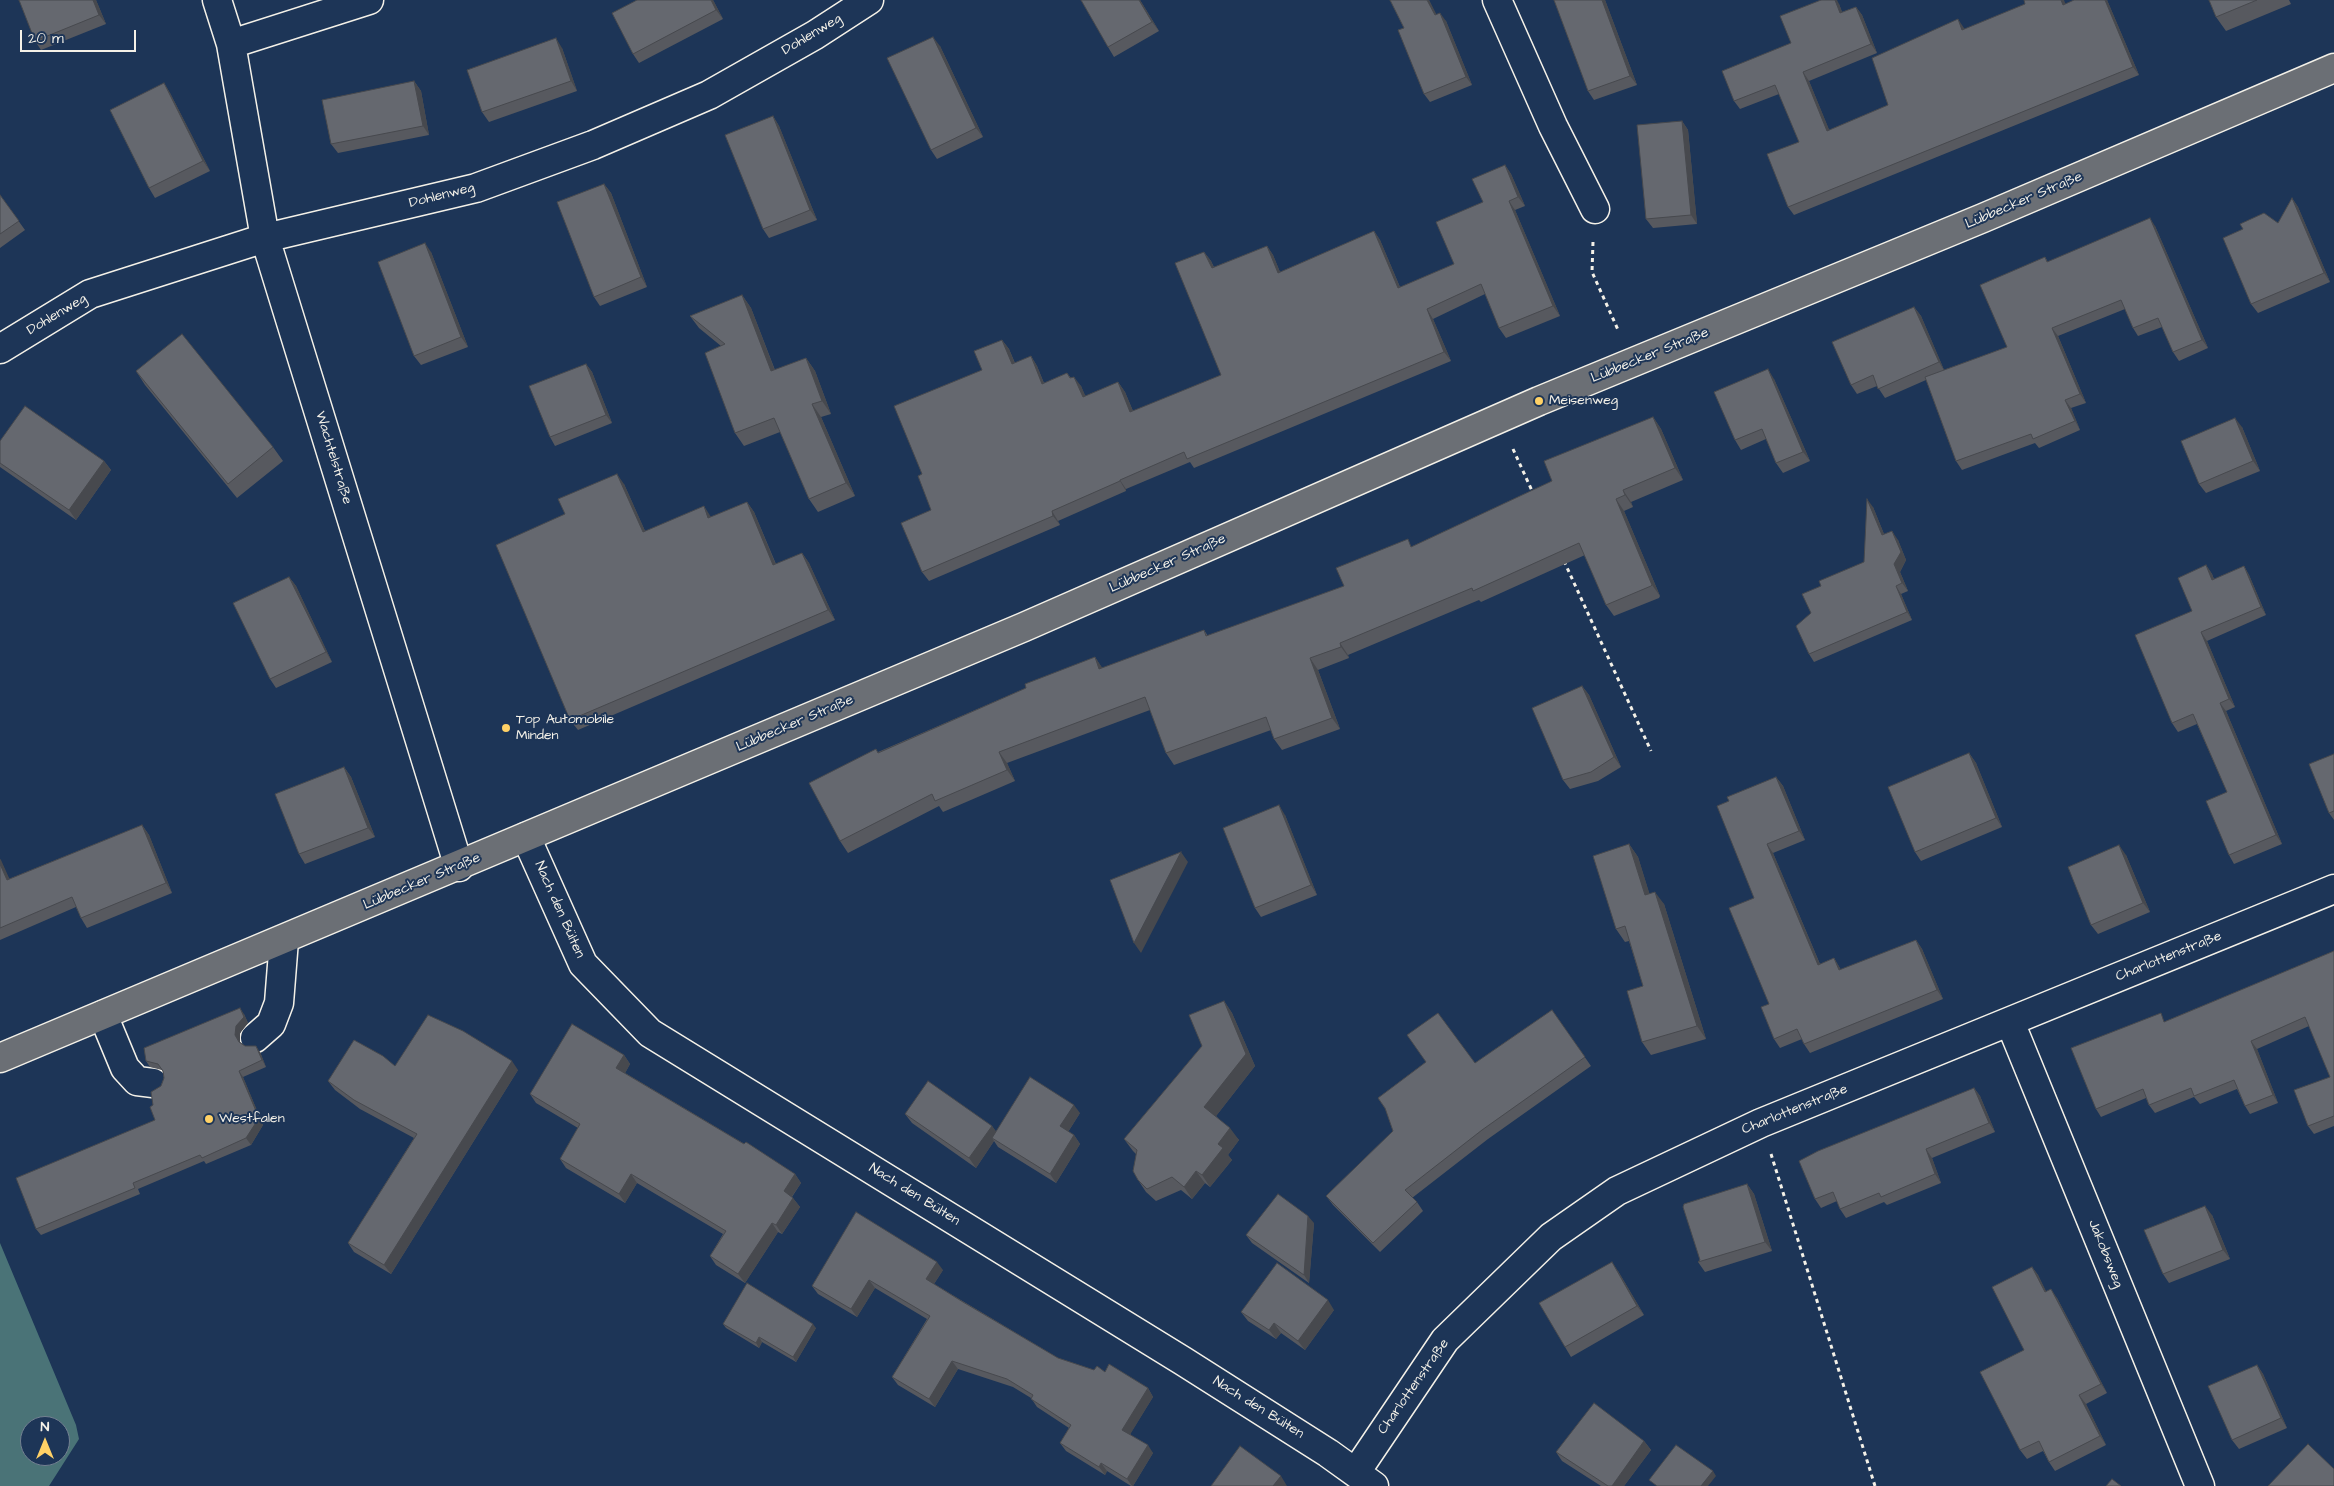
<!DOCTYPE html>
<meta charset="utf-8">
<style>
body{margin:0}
#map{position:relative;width:2334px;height:1486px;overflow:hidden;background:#1d3557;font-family:"Architects Daughter",sans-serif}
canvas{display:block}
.north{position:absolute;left:20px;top:1416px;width:50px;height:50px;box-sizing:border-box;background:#1d3557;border:1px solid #738091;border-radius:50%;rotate:0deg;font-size:14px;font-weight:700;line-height:20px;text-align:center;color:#f4f1e8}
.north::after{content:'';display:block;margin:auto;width:18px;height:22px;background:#ffd166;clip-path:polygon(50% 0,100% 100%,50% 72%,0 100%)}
.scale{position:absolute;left:20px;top:30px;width:116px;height:22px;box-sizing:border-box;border:2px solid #f4f1e8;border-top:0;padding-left:6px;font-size:15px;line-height:18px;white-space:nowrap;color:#f4f1e8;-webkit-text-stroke:4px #1d3557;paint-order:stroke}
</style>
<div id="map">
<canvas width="2334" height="1486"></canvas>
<div class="north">N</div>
<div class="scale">20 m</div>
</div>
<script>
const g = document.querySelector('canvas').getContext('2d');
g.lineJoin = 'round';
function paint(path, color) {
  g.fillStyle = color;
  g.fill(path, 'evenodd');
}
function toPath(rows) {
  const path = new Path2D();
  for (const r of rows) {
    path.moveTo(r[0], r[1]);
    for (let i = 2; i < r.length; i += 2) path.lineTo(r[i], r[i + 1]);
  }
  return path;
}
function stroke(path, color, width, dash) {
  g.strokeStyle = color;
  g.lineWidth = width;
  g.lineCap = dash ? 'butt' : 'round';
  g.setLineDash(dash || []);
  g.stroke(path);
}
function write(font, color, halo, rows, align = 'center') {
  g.font = font + ' "Architects Daughter",sans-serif';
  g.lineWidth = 4;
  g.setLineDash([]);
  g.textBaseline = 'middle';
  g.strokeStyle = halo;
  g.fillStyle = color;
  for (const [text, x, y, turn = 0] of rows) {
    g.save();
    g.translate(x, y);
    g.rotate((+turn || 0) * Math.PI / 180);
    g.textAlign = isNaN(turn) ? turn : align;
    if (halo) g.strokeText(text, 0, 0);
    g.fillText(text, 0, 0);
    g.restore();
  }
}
paint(toPath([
 [0,1243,76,1425,79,1439,49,1486,0,1486],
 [30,1426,60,1426,60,1456,30,1456]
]), '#4a7377');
const minor = toPath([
 [217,0,231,44,265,238,459,867],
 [1497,0,1553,126,1595,209],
 [231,44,369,0],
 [0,349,90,294,265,238,476,188,593,145,709,95,815,35,869,0],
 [526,837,583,964,650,1033,1183,1361,1328,1453,1374,1486],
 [103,1015,125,1068,137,1081,153,1083],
 [2010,1022,2200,1486],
 [255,1038,271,1024,279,1003,284,940],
 [1356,1472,1445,1340,1551,1237,1617,1191,1761,1123,2334,889]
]);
const major = toPath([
 [0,1058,1024,627,1539,401,1983,218,2334,68]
]);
stroke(minor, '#f4f1e8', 31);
stroke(major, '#f4f1e8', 31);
stroke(toPath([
 [1593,242,1592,272,1619,332],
 [1513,449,1533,493],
 [1564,561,1651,751],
 [1771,1154,1875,1486]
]), '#f4f1e8', 3, [4, 4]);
stroke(minor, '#1d3557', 28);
stroke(major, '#6b6f75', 28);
paint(toPath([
 [96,0,106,24,41,50,35,41],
 [637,0,713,0,723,19,639,63,633,54],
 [1081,0,1140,0,1159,31,1114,57,1108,47],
 [1390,0,1429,0,1436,15,1446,21,1472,85,1430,102,1424,94,1404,28],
 [1554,0,1605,0,1637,85,1594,100,1588,91],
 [2107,0,2139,75,1794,215,1788,207,1799,142,1779,94,1740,109,1734,101,1791,43,1839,4,1842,12,1856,7,1862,15,1877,53,1809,81,1829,130,1888,105,1964,29,2065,4],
 [2209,0,2289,0,2291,4,2226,31,2216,17],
 [940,46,983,137,937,159,931,150],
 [562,48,577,91,489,122,482,112],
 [414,81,421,91,429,135,338,153,331,144],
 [164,83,170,93,210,171,155,198,149,188],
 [773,116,779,126,817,220,769,238,763,229],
 [1682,121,1688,130,1697,224,1653,228,1646,219],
 [1505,165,1511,174,1525,206,1515,210,1560,316,1506,338,1499,328,1485,294,1433,319,1451,361,1194,468,1190,462,1126,489,1126,491,1058,521,1060,525,929,581,922,572,931,510,922,474,982,370,1002,340,1009,349,1015,363,1031,356,1037,366,1044,383,1067,373,1071,378,1081,386,1085,396,1118,382,1125,392,1133,411,1221,375,1204,252,1211,261,1214,267,1267,246,1273,255,1280,272,1374,231,1380,240,1400,287,1454,264,1483,202],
 [604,184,611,193,647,287,600,306,594,297],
 [0,195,25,230,0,248],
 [2292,198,2298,207,2330,282,2258,313,2251,304,2278,223],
 [2155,226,2208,348,2179,361,2173,352,2162,327,2138,336,2133,328,2125,309,2058,336,2086,403,2071,408,2080,430,2039,448,2035,443,1962,470,1956,461,1926,380,1885,398,1877,386,1857,394,1851,385,1914,307,1921,316,1944,370,2007,347,2045,257,2048,262],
 [431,252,468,347,421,365,414,356],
 [742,295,751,308,775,370,806,358,815,371,831,414,821,417,855,496,818,512,809,499,780,432,744,446,735,433,721,346,699,328,690,316],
 [586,364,592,372,612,423,555,446,550,437],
 [136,371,273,447,283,461,237,498,145,385],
 [1774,379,1810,461,1783,473,1776,463,1766,439,1741,450,1735,440],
 [1653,417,1661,429,1683,480,1631,502,1633,507,1624,511,1660,596,1659,598,1614,616,1606,605,1585,555,1481,602,1479,600,1348,655,1349,658,1318,670,1340,729,1282,750,1274,739,1271,730,1174,765,1166,753,1150,710,1007,763,1015,781,943,812,939,806,848,853,840,841,878,752,1026,688,1095,657,1102,668,1204,630,1208,636,1344,586,1413,546,1552,481],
 [2242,427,2260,471,2206,493,2199,484],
 [0,441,104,461,111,470,76,520,0,467],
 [624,484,645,531,711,517,747,502,754,512,776,564,802,553,809,563,835,620,578,730,570,720,565,514],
 [1873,507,1884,534,1898,540,1906,560,1900,572,1908,591,1901,594,1912,620,1814,662,1809,654,1811,613,1821,586,1864,562],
 [2206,565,2212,574,2214,579,2244,566,2249,575,2266,615,2207,641,2235,707,2226,711,2282,844,2234,864,2229,855,2227,792,2197,724,2178,732,2172,723,2192,611],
 [289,577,296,586,332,662,276,688,270,679],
 [1582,686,1589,695,1621,767,1598,781,1570,789,1563,780],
 [1969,753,1976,763,2002,827,1921,861,1915,852],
 [2334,754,2334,820,2329,813],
 [344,767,351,777,375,837,305,864,299,854],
 [1776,777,1783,786,1805,840,1773,853,1820,964,1834,958,1841,970,1916,940,1922,949,1943,999,1810,1053,1804,1044,1802,1039,1780,1048,1774,1039,1754,898,1729,801],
 [1285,815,1317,895,1261,917,1255,908],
 [142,825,149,835,172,893,87,928,81,918,76,907,0,940,0,859,9,879],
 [1629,844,1638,857,1649,893,1664,904,1706,1039,1651,1055,1642,1042,1643,986,1629,941,1625,942,1616,929],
 [2126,855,2150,912,2098,934,2091,925],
 [2334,951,2334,1126,2314,1134,2308,1126,2330,1077,2309,1026,2257,1049,2278,1103,2250,1114,2245,1106,2237,1089,2200,1104,2194,1097,2155,1113,2149,1105,2146,1098,2101,1117,2096,1109,2166,1021],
 [1224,1001,1232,1013,1255,1066,1216,1116,1239,1140,1228,1155,1232,1160,1210,1187,1205,1183,1192,1199,1181,1190,1156,1201,1146,1192,1138,1180,1136,1154,1133,1151,1124,1139,1202,1046],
 [1552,1010,1591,1066,1488,1139,1412,1198,1417,1202,1423,1211,1380,1252,1333,1205,1326,1196,1393,1131,1386,1110,1378,1098,1426,1062,1475,1063],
 [244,1014,248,1023,240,1033,240,1042,241,1043,245,1046,260,1052,266,1067,243,1077,263,1125,251,1145,206,1164,204,1161,138,1189,140,1194,41,1235,36,1229,155,1120,153,1105,164,1078,163,1072,162,1070,150,1067,146,1061],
 [624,1055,630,1064,625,1073,795,1174,801,1183,792,1197,800,1207,782,1234,778,1232,745,1283,716,1265,710,1256,723,1234,637,1183,625,1203,566,1168,560,1159,578,1128,536,1103,530,1094],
 [395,1066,518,1070,391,1274,354,1252,348,1243,414,1138,360,1109,335,1090,328,1081],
 [1974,1088,1980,1096,1995,1132,1932,1158,1941,1183,1887,1205,1884,1202,1846,1218,1840,1209,1837,1201,1821,1208,1815,1199],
 [1080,1113,1068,1132,1074,1135,1080,1144,1056,1183,998,1147,994,1141,976,1168,912,1123,905,1114,992,1126,996,1132],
 [1747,1184,1754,1194,1772,1251,1705,1272,1698,1262],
 [2212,1215,2230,1259,2169,1283,2163,1274],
 [1314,1223,1309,1283,1252,1243,1246,1235],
 [2032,1267,2038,1275,2046,1292,2057,1298,2107,1393,2086,1404,2106,1445,2055,1471,2049,1462,2043,1451,2027,1459,2020,1450,2024,1350],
 [943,1270,934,1284,1058,1358,1094,1370,1105,1372,1148,1388,1153,1397,1130,1434,1153,1453,1133,1486,1131,1486,1107,1471,1105,1475,1066,1451,1060,1443,1069,1428,1037,1407,1031,1398,1013,1387,958,1369,935,1407,898,1385,892,1377,927,1319,875,1288,857,1317,818,1294,812,1286],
 [1618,1271,1644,1315,1571,1357,1565,1347],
 [1334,1310,1305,1350,1281,1333,1276,1339,1248,1321,1241,1312],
 [723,1324,816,1328,796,1362,762,1342,759,1348,726,1328],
 [2257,1365,2263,1374,2287,1428,2239,1449,2232,1440],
 [1644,1441,1651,1450,1624,1486,1601,1486,1562,1461,1556,1452]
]), '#57595f');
paint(toPath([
 [93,0,96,0,106,24,99,15],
 [711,0,713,0,723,19,716,10],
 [1139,0,1140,0,1159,31,1152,22],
 [1427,0,1429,0,1441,23,1435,15],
 [1602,0,1605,0,1637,85,1630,76],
 [1835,0,1837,0,1839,4,1846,22,1840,13],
 [2061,0,2064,0,2069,13,2063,5],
 [2105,0,2107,0,2139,75,2133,67],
 [1856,7,1862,15,1877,53,1871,44],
 [1440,13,1446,21,1472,85,1466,77],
 [1958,19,1964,28,1968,38,1962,30],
 [933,37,940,46,983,137,976,128],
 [556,38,562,48,577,91,571,81],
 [1803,72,1809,81,1833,139,1827,131],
 [414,81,421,91,429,135,423,126],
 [164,83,170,93,210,171,203,161],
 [773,116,779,126,817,220,810,210],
 [1682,121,1688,130,1697,224,1691,215],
 [1505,165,1511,174,1525,206,1518,197],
 [604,184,611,193,647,287,641,277],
 [2292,198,2298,207,2330,282,2324,273],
 [1509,201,1515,210,1560,316,1553,306],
 [2150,218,2155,226,2208,348,2202,340],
 [1374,231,1380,240,1404,297,1398,288],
 [425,243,431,252,468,347,461,337],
 [1267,246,1273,255,1284,282,1278,273],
 [1204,252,1211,261,1218,278,1212,268],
 [742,295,751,308,780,384,771,371],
 [1914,307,1921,316,1945,372,1939,362],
 [1427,309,1433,319,1451,361,1444,352],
 [2052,328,2058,336,2086,403,2080,394],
 [1002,340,1009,349,1019,374,1012,364],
 [1031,356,1037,366,1048,394,1042,384],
 [806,358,815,371,831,414,822,401],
 [586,364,592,372,612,423,606,415],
 [1768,369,1774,379,1810,461,1803,452],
 [1074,377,1081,386,1090,406,1083,397],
 [1118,382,1125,392,1137,421,1130,412],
 [2065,400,2071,408,2080,430,2075,421],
 [812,404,821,417,855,496,846,483],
 [1653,417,1661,429,1683,480,1675,468],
 [2235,418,2242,427,2260,471,2253,461],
 [104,461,111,470,76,520,69,510],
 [617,474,624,484,650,542,643,532],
 [1120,480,1126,489,1126,491,1120,481],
 [1623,490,1631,502,1633,507,1625,495],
 [1616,499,1624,511,1660,596,1652,585],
 [1867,499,1873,507,1888,544,1882,535],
 [747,502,754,512,780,575,773,565],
 [704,506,711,517,708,518],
 [1052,511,1058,521,1060,525,1053,516],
 [1892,531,1898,540,1906,560,1900,572,1908,591,1902,583,1894,564],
 [802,553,809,563,835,620,828,610],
 [2206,565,2212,574,2217,588,2212,580],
 [2244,566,2249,575,2266,615,2261,607],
 [289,577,296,586,332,662,326,652],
 [1896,586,1901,594,1912,620,1907,612],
 [2201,632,2207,641,2235,707,2229,699],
 [1340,643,1348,655,1349,658,1341,647],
 [1095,657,1103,669,1099,669],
 [1310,658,1318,670,1340,729,1332,718],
 [1582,686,1589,695,1621,767,1614,757],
 [2220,703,2226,711,2282,844,2276,835],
 [999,752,1007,763,1015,781,1007,770],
 [1969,753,1976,763,2002,827,1996,818],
 [344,767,351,777,375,837,368,828],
 [1776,777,1783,786,1805,840,1799,831],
 [1279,805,1285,815,1317,895,1311,885],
 [142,825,149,835,172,893,166,883],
 [1629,844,1638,857,1654,908,1645,895],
 [1767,844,1773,853,1824,974,1818,965],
 [2119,845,2126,855,2150,912,2143,903],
 [1181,852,1188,862,1141,953,1134,943],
 [0,859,1,860,14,889,7,880,0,864],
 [1655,892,1664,904,1706,1039,1697,1026],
 [1916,940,1922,949,1943,999,1937,990],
 [1834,958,1840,968,1845,979,1839,970],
 [1224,1001,1232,1013,1255,1066,1213,1120,1204,1107],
 [240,1008,244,1014,248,1023,240,1033,240,1042,243,1048,235,1035,236,1026],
 [2251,1041,2257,1049,2278,1103,2273,1095],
 [256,1046,260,1052,266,1067,262,1060],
 [624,1055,630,1064,623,1077,616,1068],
 [512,1061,518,1070,391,1274,384,1265],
 [239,1071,243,1077,263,1125,251,1145,246,1138],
 [1974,1088,1980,1096,1995,1132,1989,1123],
 [1074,1105,1080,1113,1066,1135,1060,1126],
 [992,1126,999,1135,992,1138,994,1141,976,1168,969,1158],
 [1230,1128,1239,1140,1228,1155,1232,1160,1210,1187,1202,1175,1218,1144],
 [1074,1135,1080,1144,1056,1183,1050,1174],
 [1926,1149,1932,1158,1941,1183,1935,1174],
 [1196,1171,1205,1183,1192,1199,1184,1187],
 [631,1174,637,1183,625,1203,619,1194],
 [795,1174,801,1183,790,1199,784,1191],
 [1747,1184,1754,1194,1772,1251,1765,1242],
 [793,1198,800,1207,782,1234,776,1225],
 [2205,1206,2212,1215,2230,1259,2223,1250],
 [1308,1216,1314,1223,1309,1283,1304,1275],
 [772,1223,778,1232,745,1283,738,1274],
 [937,1262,943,1270,932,1287,926,1279],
 [1612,1262,1618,1271,1644,1315,1637,1306],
 [2032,1267,2038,1275,2051,1301,2045,1292],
 [869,1280,875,1288,857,1317,851,1309],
 [2051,1289,2057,1298,2107,1393,2101,1384],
 [1328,1300,1334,1310,1305,1350,1298,1341],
 [1274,1323,1281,1333,1276,1339,1269,1330],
 [813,1324,816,1328,796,1362,793,1357],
 [759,1337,762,1342,759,1348,756,1343],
 [952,1361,958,1369,935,1407,929,1399],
 [2257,1365,2263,1374,2287,1428,2281,1418],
 [1148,1388,1153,1397,1128,1438,1122,1430],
 [2079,1395,2086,1404,2106,1445,2100,1436],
 [1644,1441,1651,1450,1624,1486,1612,1486],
 [1148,1445,1153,1453,1133,1486,1132,1486,1127,1479],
 [1101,1463,1107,1471,1105,1475,1099,1467],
 [1713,1471,1716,1476,1708,1486,1701,1486],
 [1281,1476,1287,1486,1273,1486]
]), '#47494e');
const building = toPath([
 [19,0,93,0,99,15,35,41,19,0],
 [637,0,711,0,716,10,633,54,612,13,637,0],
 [1081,0,1139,0,1152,22,1108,47,1081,0],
 [1390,0,1427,0,1435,15,1440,13,1466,77,1424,94,1398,30,1404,28,1390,0],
 [1554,0,1602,0,1630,76,1588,91,1554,0],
 [1821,0,1835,0,1840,13,1856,7,1871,44,1803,72,1827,131,1888,105,1872,58,1958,19,1962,30,2025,4,2024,0,2061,0,2063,5,2074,0,2105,0,2133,67,1788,207,1767,154,1799,142,1775,85,1734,101,1722,71,1791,43,1780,16,1821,0],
 [2209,0,2257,0,2216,17,2209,0],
 [933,37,976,128,931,150,887,58,933,37],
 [556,38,571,81,482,112,467,70,556,38],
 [414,81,423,126,331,144,322,100,414,81],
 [164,83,203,161,149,188,110,110,164,83],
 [773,116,810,210,763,229,725,135,773,116],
 [1682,121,1691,215,1646,219,1637,125,1682,121],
 [1505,165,1518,197,1509,201,1553,306,1499,328,1481,284,1427,309,1444,352,1187,459,1184,452,1120,480,1120,481,1052,511,1053,516,922,572,901,523,931,510,918,476,922,474,894,406,982,370,974,351,1002,340,1012,364,1031,356,1042,384,1067,373,1070,378,1074,377,1083,397,1118,382,1130,412,1221,375,1175,263,1204,252,1212,268,1267,246,1278,273,1374,231,1398,288,1454,264,1436,222,1483,202,1472,179,1505,165],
 [604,184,641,277,594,297,557,202,604,184],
 [0,195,19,221,0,234,0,195],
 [2292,198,2324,273,2251,304,2223,238,2243,229,2240,224,2264,213,2278,223,2292,198],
 [2150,218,2202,340,2173,352,2158,318,2133,328,2121,300,2052,328,2080,394,2065,400,2075,421,2033,439,2031,434,1956,461,1925,377,2007,347,1980,285,2045,257,2047,262,2150,218],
 [425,243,461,337,414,356,378,262,425,243],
 [742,295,771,371,806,358,822,401,812,404,846,483,809,499,774,418,735,433,705,353,725,344,690,316,742,295],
 [1914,307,1939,362,1878,389,1873,375,1851,385,1832,342,1914,307],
 [182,334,273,447,228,484,136,371,182,334],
 [586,364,606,415,550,437,529,386,586,364],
 [1768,369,1803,452,1776,463,1762,429,1735,440,1714,392,1768,369],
 [25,406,104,461,69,510,0,463,0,441,25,406],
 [1653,417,1675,468,1623,490,1625,495,1616,499,1652,585,1651,586,1606,605,1579,543,1473,591,1472,588,1340,643,1341,647,1310,658,1332,718,1274,739,1266,717,1166,753,1145,697,999,752,1007,770,935,801,932,794,840,841,809,783,876,749,878,753,1026,688,1025,684,1095,657,1099,669,1204,630,1206,636,1344,586,1336,568,1408,539,1411,547,1552,481,1544,461,1653,417],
 [2235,418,2253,461,2199,484,2181,441,2235,418],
 [617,474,643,532,704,506,708,518,747,502,773,565,802,553,828,610,570,720,496,545,565,514,558,499,617,474],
 [1867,499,1882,535,1892,531,1901,552,1894,564,1902,583,1896,586,1907,612,1809,654,1796,626,1811,613,1802,594,1821,586,1819,581,1864,562,1867,499],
 [2206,565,2212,580,2244,566,2261,607,2201,632,2229,699,2220,703,2276,835,2229,855,2206,801,2227,792,2193,714,2172,723,2135,635,2192,611,2178,578,2206,565],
 [289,577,326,652,270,679,233,603,289,577],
 [1582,686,1614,757,1591,772,1563,780,1532,708,1582,686],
 [1969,753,1996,818,1915,852,1888,787,1969,753],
 [2334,754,2334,811,2329,813,2309,764,2334,754],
 [344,767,368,828,299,854,275,794,344,767],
 [1776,777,1799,831,1767,844,1818,965,1834,958,1839,970,1916,940,1937,990,1804,1044,1797,1029,1774,1039,1761,1007,1769,1004,1729,908,1754,898,1717,806,1729,801,1727,797,1776,777],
 [1279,805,1311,885,1255,908,1223,828,1279,805],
 [142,825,166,883,81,918,72,897,0,928,0,864,7,880,142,825],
 [1629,844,1645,895,1655,892,1697,1026,1642,1042,1627,991,1643,986,1625,926,1616,929,1593,856,1629,844],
 [2119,845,2143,903,2091,925,2068,867,2119,845],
 [1181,852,1134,943,1110,880,1181,852],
 [2334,951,2334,1116,2308,1126,2294,1090,2330,1077,2305,1017,2251,1041,2273,1095,2245,1106,2234,1080,2194,1096,2191,1088,2149,1105,2143,1089,2096,1109,2071,1048,2161,1013,2164,1022,2334,951],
 [1224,1001,1246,1054,1204,1107,1230,1128,1218,1144,1223,1148,1202,1175,1196,1171,1184,1187,1172,1177,1147,1189,1138,1180,1133,1171,1137,1150,1124,1139,1202,1046,1189,1015,1224,1001],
 [240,1008,244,1017,236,1026,235,1035,239,1042,245,1046,256,1046,262,1060,239,1071,259,1118,246,1138,202,1158,200,1155,133,1183,135,1188,36,1229,16,1178,155,1120,150,1107,153,1105,151,1092,161,1086,164,1078,163,1071,158,1064,146,1061,144,1048,240,1008],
 [1552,1010,1585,1057,1482,1130,1405,1190,1417,1202,1373,1243,1326,1196,1393,1131,1385,1108,1378,1098,1426,1062,1407,1035,1438,1013,1475,1063,1552,1010],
 [428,1015,463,1031,512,1061,384,1265,348,1243,417,1134,354,1100,328,1081,354,1040,383,1056,395,1066,428,1015],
 [572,1024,624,1055,616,1068,744,1144,746,1142,795,1174,784,1191,793,1198,776,1225,772,1223,738,1274,710,1256,726,1231,631,1174,619,1194,560,1159,580,1124,530,1094,572,1024],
 [1030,1077,1074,1105,1060,1126,1074,1135,1050,1174,992,1138,1030,1077],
 [928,1081,992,1126,969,1158,905,1114,928,1081],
 [1974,1088,1989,1123,1926,1149,1935,1174,1881,1197,1879,1193,1840,1209,1833,1192,1815,1199,1799,1161,1818,1151,1974,1088],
 [1747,1184,1765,1242,1698,1262,1700,1260,1683,1207,1684,1204,1747,1184],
 [1278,1194,1308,1216,1304,1275,1246,1235,1278,1194],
 [2205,1206,2223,1250,2163,1274,2144,1230,2205,1206],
 [856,1212,937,1262,926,1279,963,1302,1058,1358,1094,1370,1097,1366,1105,1372,1109,1364,1148,1388,1122,1430,1148,1445,1127,1479,1101,1463,1099,1467,1060,1443,1071,1425,1031,1399,1033,1395,1007,1379,952,1361,929,1399,892,1377,930,1316,869,1280,851,1309,812,1286,856,1212],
 [1612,1262,1637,1306,1565,1347,1539,1303,1612,1262],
 [1277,1263,1328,1300,1298,1341,1274,1323,1269,1330,1241,1312,1277,1263],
 [2032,1267,2045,1292,2051,1289,2101,1384,2079,1395,2100,1436,2049,1462,2039,1441,2020,1450,1980,1372,2024,1350,1992,1287,2032,1267],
 [747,1283,813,1324,793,1357,759,1337,756,1343,723,1324,747,1283],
 [2257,1365,2281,1418,2232,1440,2208,1386,2257,1365],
 [1594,1403,1644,1441,1612,1486,1608,1486,1556,1452,1594,1403],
 [2308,1444,2334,1469,2334,1486,2268,1486,2308,1444],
 [1676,1445,1713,1471,1701,1486,1657,1486,1649,1480,1676,1445],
 [1240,1446,1281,1476,1273,1486,1211,1486,1240,1446],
 [2112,1479,2121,1486,2106,1486,2112,1479]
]);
paint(building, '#65686f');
stroke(building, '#47494e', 1);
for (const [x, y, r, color] of [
 [1539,401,5,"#ffd166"],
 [506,728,5,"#ffd166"],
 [209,1119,5,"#ffd166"]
]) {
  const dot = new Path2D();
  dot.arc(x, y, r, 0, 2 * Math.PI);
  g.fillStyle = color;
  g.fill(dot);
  stroke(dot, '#1d3557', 2);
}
write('14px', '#f4f1e8', '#1d3557', [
 ["Dohlenweg",812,35,-31],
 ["Dohlenweg",442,196,-14],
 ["Lübbecker Straße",2024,201,-23],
 ["Dohlenweg",57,315,-31],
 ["Lübbecker Straße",1650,356,-22],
 ["Wachtelstraße",333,458,73],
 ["Lübbecker Straße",1168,564,-24],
 ["Lübbecker Straße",795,724,-23],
 ["Lübbecker Straße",422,882,-23],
 ["Nach den Bülten",559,910,66],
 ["Charlottenstraße",2169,957,-22],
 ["Charlottenstraße",1795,1110,-22],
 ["Nach den Bülten",914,1195,32],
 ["Jakobsweg",2105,1254,68],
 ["Charlottenstraße",1414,1387,-55],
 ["Nach den Bülten",1258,1408,32]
]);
write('14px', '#f4f1e8', '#1d3557', [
 ["Meisenweg",1549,401],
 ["Top Automobile",516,720],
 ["Minden",516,736],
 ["Westfalen",219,1119]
], 'left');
</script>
